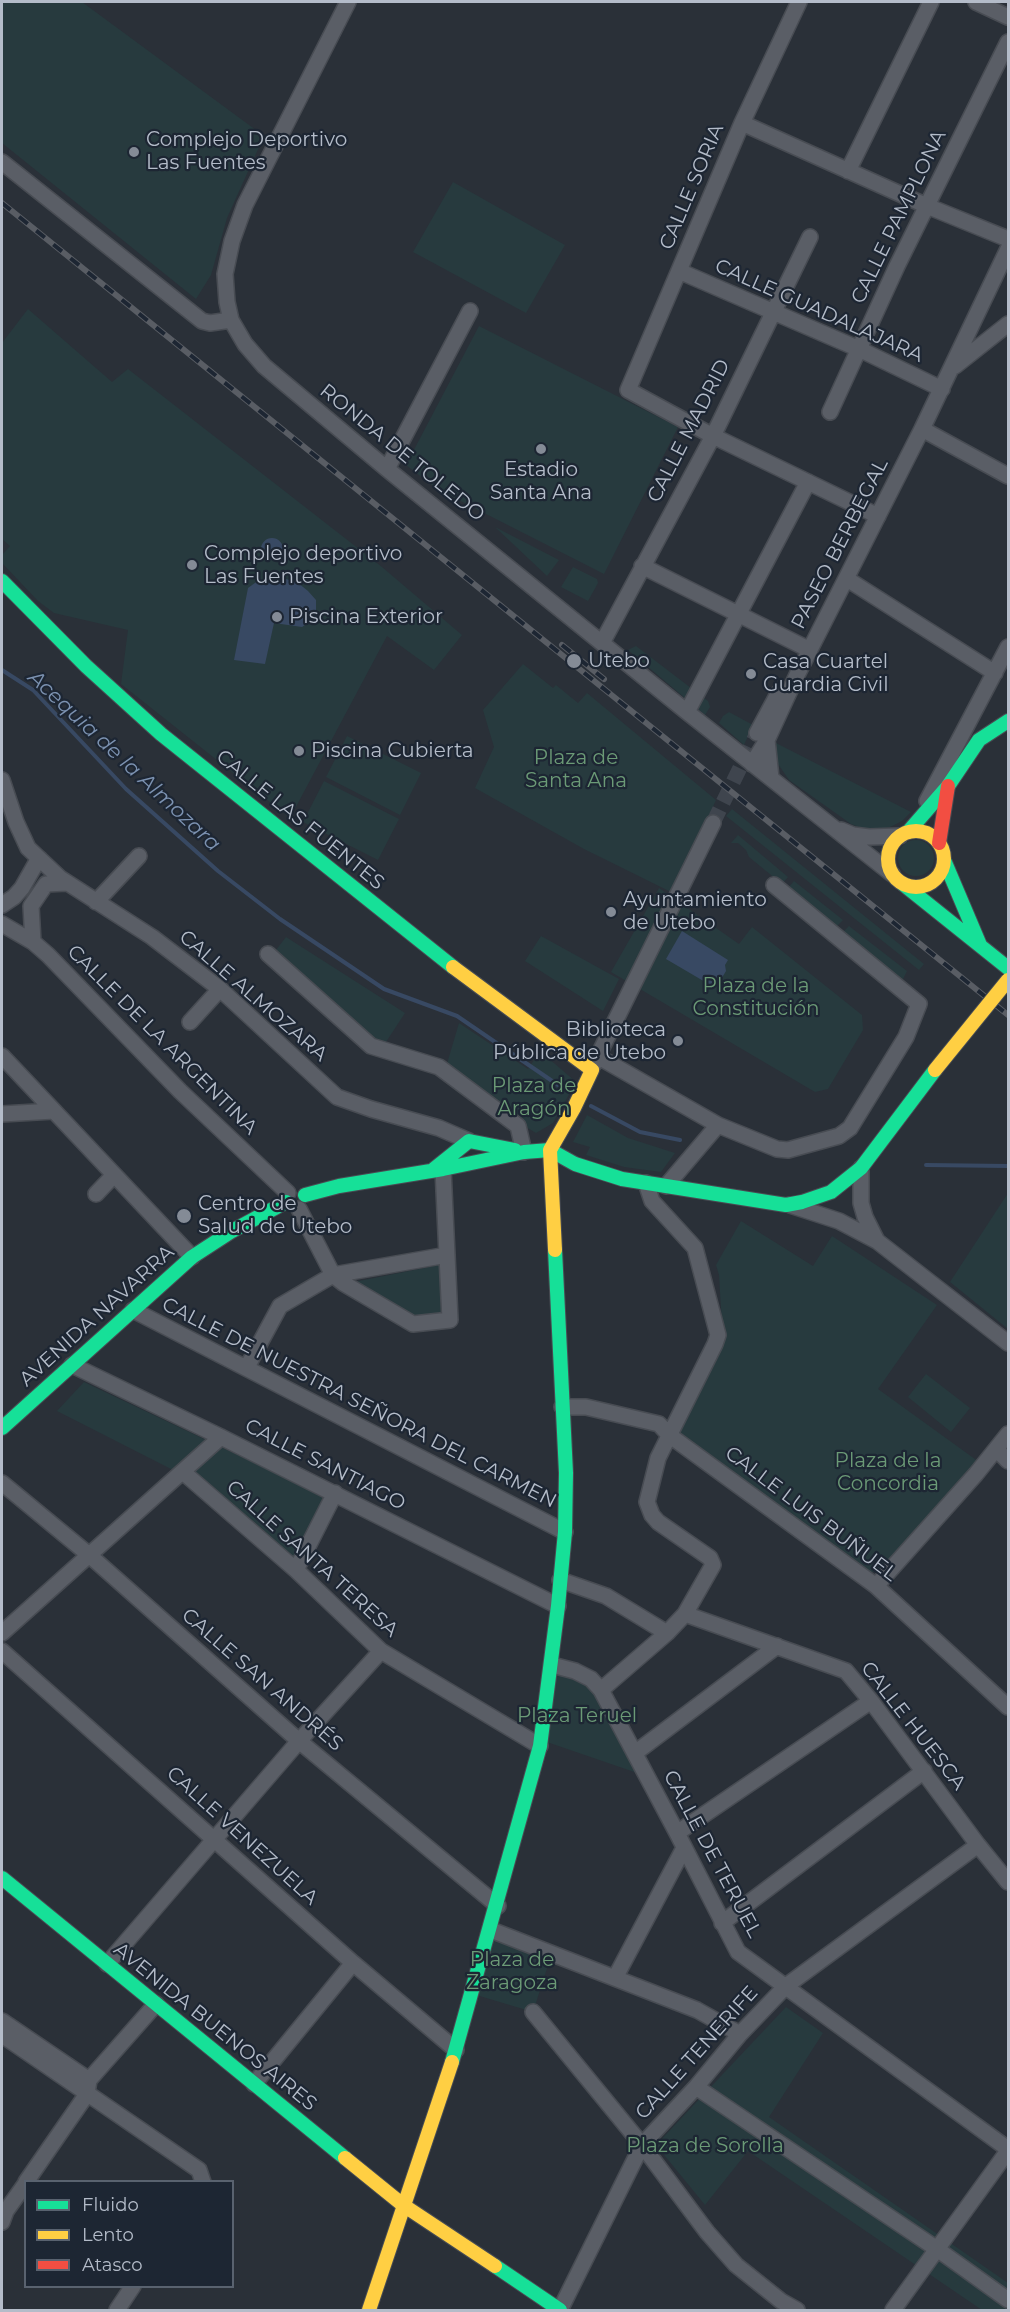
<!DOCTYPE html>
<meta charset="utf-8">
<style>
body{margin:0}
#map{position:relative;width:1010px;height:2312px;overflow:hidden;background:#2a3038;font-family:Montserrat,sans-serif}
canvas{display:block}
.frame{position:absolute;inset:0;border:3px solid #b4bcc9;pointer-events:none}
.legend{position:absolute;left:24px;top:2180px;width:210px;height:108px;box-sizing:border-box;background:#1d2633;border:2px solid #59626f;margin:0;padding:8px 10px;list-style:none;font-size:18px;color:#b4bcc9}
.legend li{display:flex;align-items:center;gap:12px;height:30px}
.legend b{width:30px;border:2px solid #59626f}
</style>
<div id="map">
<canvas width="1010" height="2312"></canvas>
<div class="frame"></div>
<ul class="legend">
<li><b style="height:8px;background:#16e098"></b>Fluido</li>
<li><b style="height:8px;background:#ffcf43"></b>Lento</li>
<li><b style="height:8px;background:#f24e42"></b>Atasco</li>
</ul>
</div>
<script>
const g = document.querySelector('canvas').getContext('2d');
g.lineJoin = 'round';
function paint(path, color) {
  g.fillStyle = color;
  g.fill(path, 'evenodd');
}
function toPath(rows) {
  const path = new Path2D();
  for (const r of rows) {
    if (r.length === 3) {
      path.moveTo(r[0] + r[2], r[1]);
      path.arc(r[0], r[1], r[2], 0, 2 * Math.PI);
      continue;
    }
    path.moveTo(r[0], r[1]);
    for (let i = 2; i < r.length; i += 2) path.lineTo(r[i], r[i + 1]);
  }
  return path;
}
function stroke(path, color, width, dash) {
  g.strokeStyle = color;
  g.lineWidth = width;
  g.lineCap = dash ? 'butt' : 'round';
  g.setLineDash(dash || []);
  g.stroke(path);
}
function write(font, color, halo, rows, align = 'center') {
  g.font = font + ' Montserrat,sans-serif';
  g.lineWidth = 4.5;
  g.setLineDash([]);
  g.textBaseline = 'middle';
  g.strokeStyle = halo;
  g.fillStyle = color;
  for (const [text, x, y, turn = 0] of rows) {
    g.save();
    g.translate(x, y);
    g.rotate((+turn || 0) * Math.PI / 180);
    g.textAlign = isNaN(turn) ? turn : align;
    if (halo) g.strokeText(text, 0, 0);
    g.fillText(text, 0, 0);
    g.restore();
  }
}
paint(toPath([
 [2,2,82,2,264,136,227,218,211,275,196,299,2,143],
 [453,182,565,245,526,313,413,252],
 [28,309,112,382,128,369,382,567,462,635,434,670,387,636,290,818,121,684,128,630,54,613,38,601,2,563,2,555,10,546,2,539,2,343],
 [479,326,678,427,604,574,437,489,406,465],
 [495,527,559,560,547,576],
 [573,567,597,579,598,583,588,601,561,587],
 [636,646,708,701,710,707,705,715,628,650],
 [523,664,553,688,556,685,578,703,587,693,716,800,673,893,584,849,475,788,494,747,483,710],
 [729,712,753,725,744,745,719,723,723,716],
 [347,736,421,773,400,815,326,777],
 [776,743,911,812,902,821,890,827,877,830,867,830,851,824,789,780,776,761],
 [324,781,399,819,378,860,303,822],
 [732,809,924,964,919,970,726,816],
 [738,835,788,877,782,884,749,857,746,850,738,843,731,843],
 [916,858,18],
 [794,881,843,920,835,928,787,889],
 [659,888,739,944,752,927,862,1015,863,1030,828,1089,815,1092,611,972],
 [849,926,907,971,902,981,842,933],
 [541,936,619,979,603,1011,525,961],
 [286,937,405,1013,384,1045,373,1042,273,954],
 [459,1023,528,1069,540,1051,576,1082,553,1123,536,1133,521,1124,446,1067],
 [587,1115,628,1138,675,1153,661,1172,624,1167,586,1155,590,1147,573,1142],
 [1008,1193,1008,1329,950,1282],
 [741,1221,813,1266,832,1236,937,1305,878,1389,979,1462,883,1569,872,1572,863,1570,681,1436,679,1429,723,1341,719,1275,716,1265],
 [444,1264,447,1313,414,1316,354,1282],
 [926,1374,970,1408,951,1432,908,1397],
 [84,1382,324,1496,294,1561,173,1470,57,1411],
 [552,1665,591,1679,646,1776,541,1740],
 [491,1930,552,1953,533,2012,473,1994],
 [786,2007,823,2033,769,2117,1008,2283,1008,2310,982,2310,748,2151,705,2205,656,2145]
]), '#273a3e');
paint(toPath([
 [272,549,11],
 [286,579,298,583,308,591,316,600,316,613,309,622,302,627,274,623,265,664,234,660,248,588,259,580],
 [682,931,728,960,725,965,726,971,720,981,715,981,712,986,666,959]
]), '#384963');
stroke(toPath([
 [2,670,33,690,126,789,218,871,280,919,384,989,457,1016,558,1085],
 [591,1106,640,1132,680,1140],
 [926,1165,1008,1166]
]), '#384963', 4);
stroke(toPath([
 [713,823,757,733]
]), '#3f454e', 15, [15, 8]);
const street = toPath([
 [348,2,245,205,232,241,225,274,227,302,231,320,245,344,264,366,387,469,687,712,892,874],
 [799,2,742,123,628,390,713,436,878,516],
 [976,2,1008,17],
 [742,123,927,206,1008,239],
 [2,162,202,321,210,323,231,320],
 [848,171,931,2],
 [679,271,859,349,942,389],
 [955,366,1008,324],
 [830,412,897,266,1008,42],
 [922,429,1008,476],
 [387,469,470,311],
 [642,566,810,650],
 [847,579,995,673],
 [602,643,713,436,810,237],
 [687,712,808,482],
 [757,733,779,692],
 [767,740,771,778],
 [752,764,767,740,797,675,922,429,1008,249],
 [2,780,16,822,28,848,60,878,152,937,220,989,337,1097,371,1109,439,1128,469,1141],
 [927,801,1008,647],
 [841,830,853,835,869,837,900,836],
 [96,902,139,856],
 [2,905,14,897,22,888,39,858],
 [2,924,33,942,48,955,180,1091,288,1193],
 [33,942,31,906,46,884,67,883],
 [268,954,371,1046,439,1067,518,1126,524,1152],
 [190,1022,220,989],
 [2,1056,192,1257],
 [597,1056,718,1125,777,1149,788,1150,839,1136,850,1128,906,1037,919,1004,774,885],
 [594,1064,713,823],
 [2,1114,54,1111],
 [861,1168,861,1203,865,1217,877,1241],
 [666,1186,718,1125],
 [96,1194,114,1175],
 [790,1205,839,1221,877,1241,1008,1343],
 [299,1209,333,1275,343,1283,413,1324,450,1320,443,1169],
 [133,1310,565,1532],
 [72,1365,221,1437,558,1606],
 [247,1367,280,1306,333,1275,447,1255],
 [562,1407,586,1407,659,1424,669,1435,876,1586,1008,1707],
 [996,1449,1008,1461],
 [183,1472,296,1570,381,1651,540,1746],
 [2,1483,88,1554,299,1741,498,1906],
 [296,1570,335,1493],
 [560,1580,606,1596,667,1633],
 [876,1586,976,1474,1008,1434],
 [685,1614,846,1671,871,1701,978,1845,1008,1882],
 [2,1633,221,1437],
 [2,1651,353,1963,456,2050],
 [552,1665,575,1671,591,1679,601,1690,677,1833,738,1952,1008,2149],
 [601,1690,667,1633,685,1614,713,1565,710,1558,658,1522,652,1515,647,1502,658,1458,715,1344,718,1335,695,1248,652,1201,646,1183],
 [635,1753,777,1646],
 [677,1833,871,1701],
 [722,1923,924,1771],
 [491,1930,697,2010,740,2034],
 [107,1964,299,1741,381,1651],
 [615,1978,684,1848],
 [533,2012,642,2145,707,2232,736,2265,781,2301,797,2310],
 [2,2021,89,2080],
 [2,2035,199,2170,203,2182],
 [254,2084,353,1963],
 [696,2087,937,2249,1008,2300],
 [26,2182,87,2094,89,2080,156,2004],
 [2,2222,6,2211,26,2183],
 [117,2310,133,2286],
 [560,2310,642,2145,696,2087,740,2034,786,1986,978,1845],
 [893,2310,1008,2151]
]);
const fast = toPath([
 [2,581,86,666,161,734,453,967],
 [908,832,948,786,979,740,1008,721],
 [944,860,980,945],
 [903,884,1008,968],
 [550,1150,575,1164,622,1179,786,1205,802,1202,831,1192,861,1168,935,1070],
 [434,1169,469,1141,515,1150],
 [305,1195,339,1186,443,1169,524,1152,550,1150],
 [2,1428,192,1257,232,1231,286,1202],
 [2,1878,345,2158],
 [452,2062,540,1746,558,1606,565,1532,566,1473,555,1250],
 [495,2266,560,2310]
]);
const slow = toPath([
 [916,859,28],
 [453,967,592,1070,574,1108,550,1150,555,1250],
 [345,2158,403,2205,495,2266],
 [369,2310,452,2062]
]);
const jam = toPath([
 [939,843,948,786]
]);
stroke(street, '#484c53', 18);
stroke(fast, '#484c53', 16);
stroke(slow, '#484c53', 16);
stroke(jam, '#484c53', 16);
stroke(street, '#5a5e66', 15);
stroke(fast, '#16e098', 14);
stroke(slow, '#ffcf43', 14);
stroke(jam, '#f24e42', 14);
const rail = toPath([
 [2,203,1008,1015],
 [562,645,604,679]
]);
stroke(rail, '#595d64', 6);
stroke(rail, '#1d2633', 4, [11]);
const slowBridge = toPath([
 [935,1070,1008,980]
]);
stroke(slowBridge, '#484c53', 16, []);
stroke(slowBridge, '#ffcf43', 14);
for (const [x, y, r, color] of [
 [134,152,6,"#848b96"],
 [541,449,6,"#848b96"],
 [192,565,6,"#848b96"],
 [277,617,6,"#848b96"],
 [574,661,8,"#848b96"],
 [751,674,6,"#848b96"],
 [299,751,6,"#848b96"],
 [611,912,6,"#848b96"],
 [678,1041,6,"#848b96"],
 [184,1216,8,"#848b96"]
]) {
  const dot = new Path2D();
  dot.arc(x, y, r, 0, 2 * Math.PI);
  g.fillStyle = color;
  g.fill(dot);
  stroke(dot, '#1d2633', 2);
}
write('20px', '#b4bcc9', '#1d2633', [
 ["Complejo Deportivo",146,140],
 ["Las Fuentes",146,163],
 ["Estadio",541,470,"center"],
 ["Santa Ana",541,493,"center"],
 ["Complejo deportivo",204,554],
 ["Las Fuentes",204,577],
 ["Piscina Exterior",289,617],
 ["Utebo",588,661],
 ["Casa Cuartel",763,662],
 ["Guardia Civil",763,685],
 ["Piscina Cubierta",311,751],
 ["Ayuntamiento",623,900],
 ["de Utebo",623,923],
 ["Biblioteca",666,1030,"right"],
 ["Pública de Utebo",666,1053,"right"],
 ["Centro de",198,1204],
 ["Salud de Utebo",198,1227]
], 'left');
write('20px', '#b4bcc9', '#1d2633', [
 ["CALLE SORIA",692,187,-67],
 ["CALLE PAMPLONA",899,217,-64],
 ["CALLE GUADALAJARA",819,311,24],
 ["CALLE MADRID",689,431,-63],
 ["RONDA DE TOLEDO",402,453,39],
 ["PASEO BERBEGAL",840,544,-63],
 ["CALLE LAS FUENTES",300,820,39],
 ["CALLE ALMOZARA",253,996,41],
 ["CALLE DE LA ARGENTINA",162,1040,45],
 ["AVENIDA NAVARRA",97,1316,-42],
 ["CALLE DE NUESTRA SEÑORA DEL CARMEN",359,1403,27],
 ["CALLE SANTIAGO",325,1465,27],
 ["CALLE LUIS BUÑUEL",811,1514,37],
 ["CALLE SANTA TERESA",312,1559,42],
 ["CALLE SAN ANDRÉS",262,1680,41],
 ["CALLE HUESCA",913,1726,52],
 ["CALLE VENEZUELA",242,1836,42],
 ["CALLE DE TERUEL",712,1854,62],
 ["AVENIDA BUENOS AIRES",215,2027,39],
 ["CALLE TENERIFE",697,2053,-48]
]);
write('20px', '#6b9a76', '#1d2633', [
 ["Plaza de",576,758],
 ["Santa Ana",576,781],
 ["Plaza de la",756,986],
 ["Constitución",756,1009],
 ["Plaza de",534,1086],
 ["Aragón",534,1109],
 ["Plaza de la",888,1461],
 ["Concordia",888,1484],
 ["Plaza Teruel",577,1716],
 ["Plaza de",512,1960],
 ["Zaragoza",512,1983],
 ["Plaza de Sorolla",705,2146]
]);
write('italic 21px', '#7c92b1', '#1d2633', [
 ["Acequia de la Almozara",124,761,43]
]);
</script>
